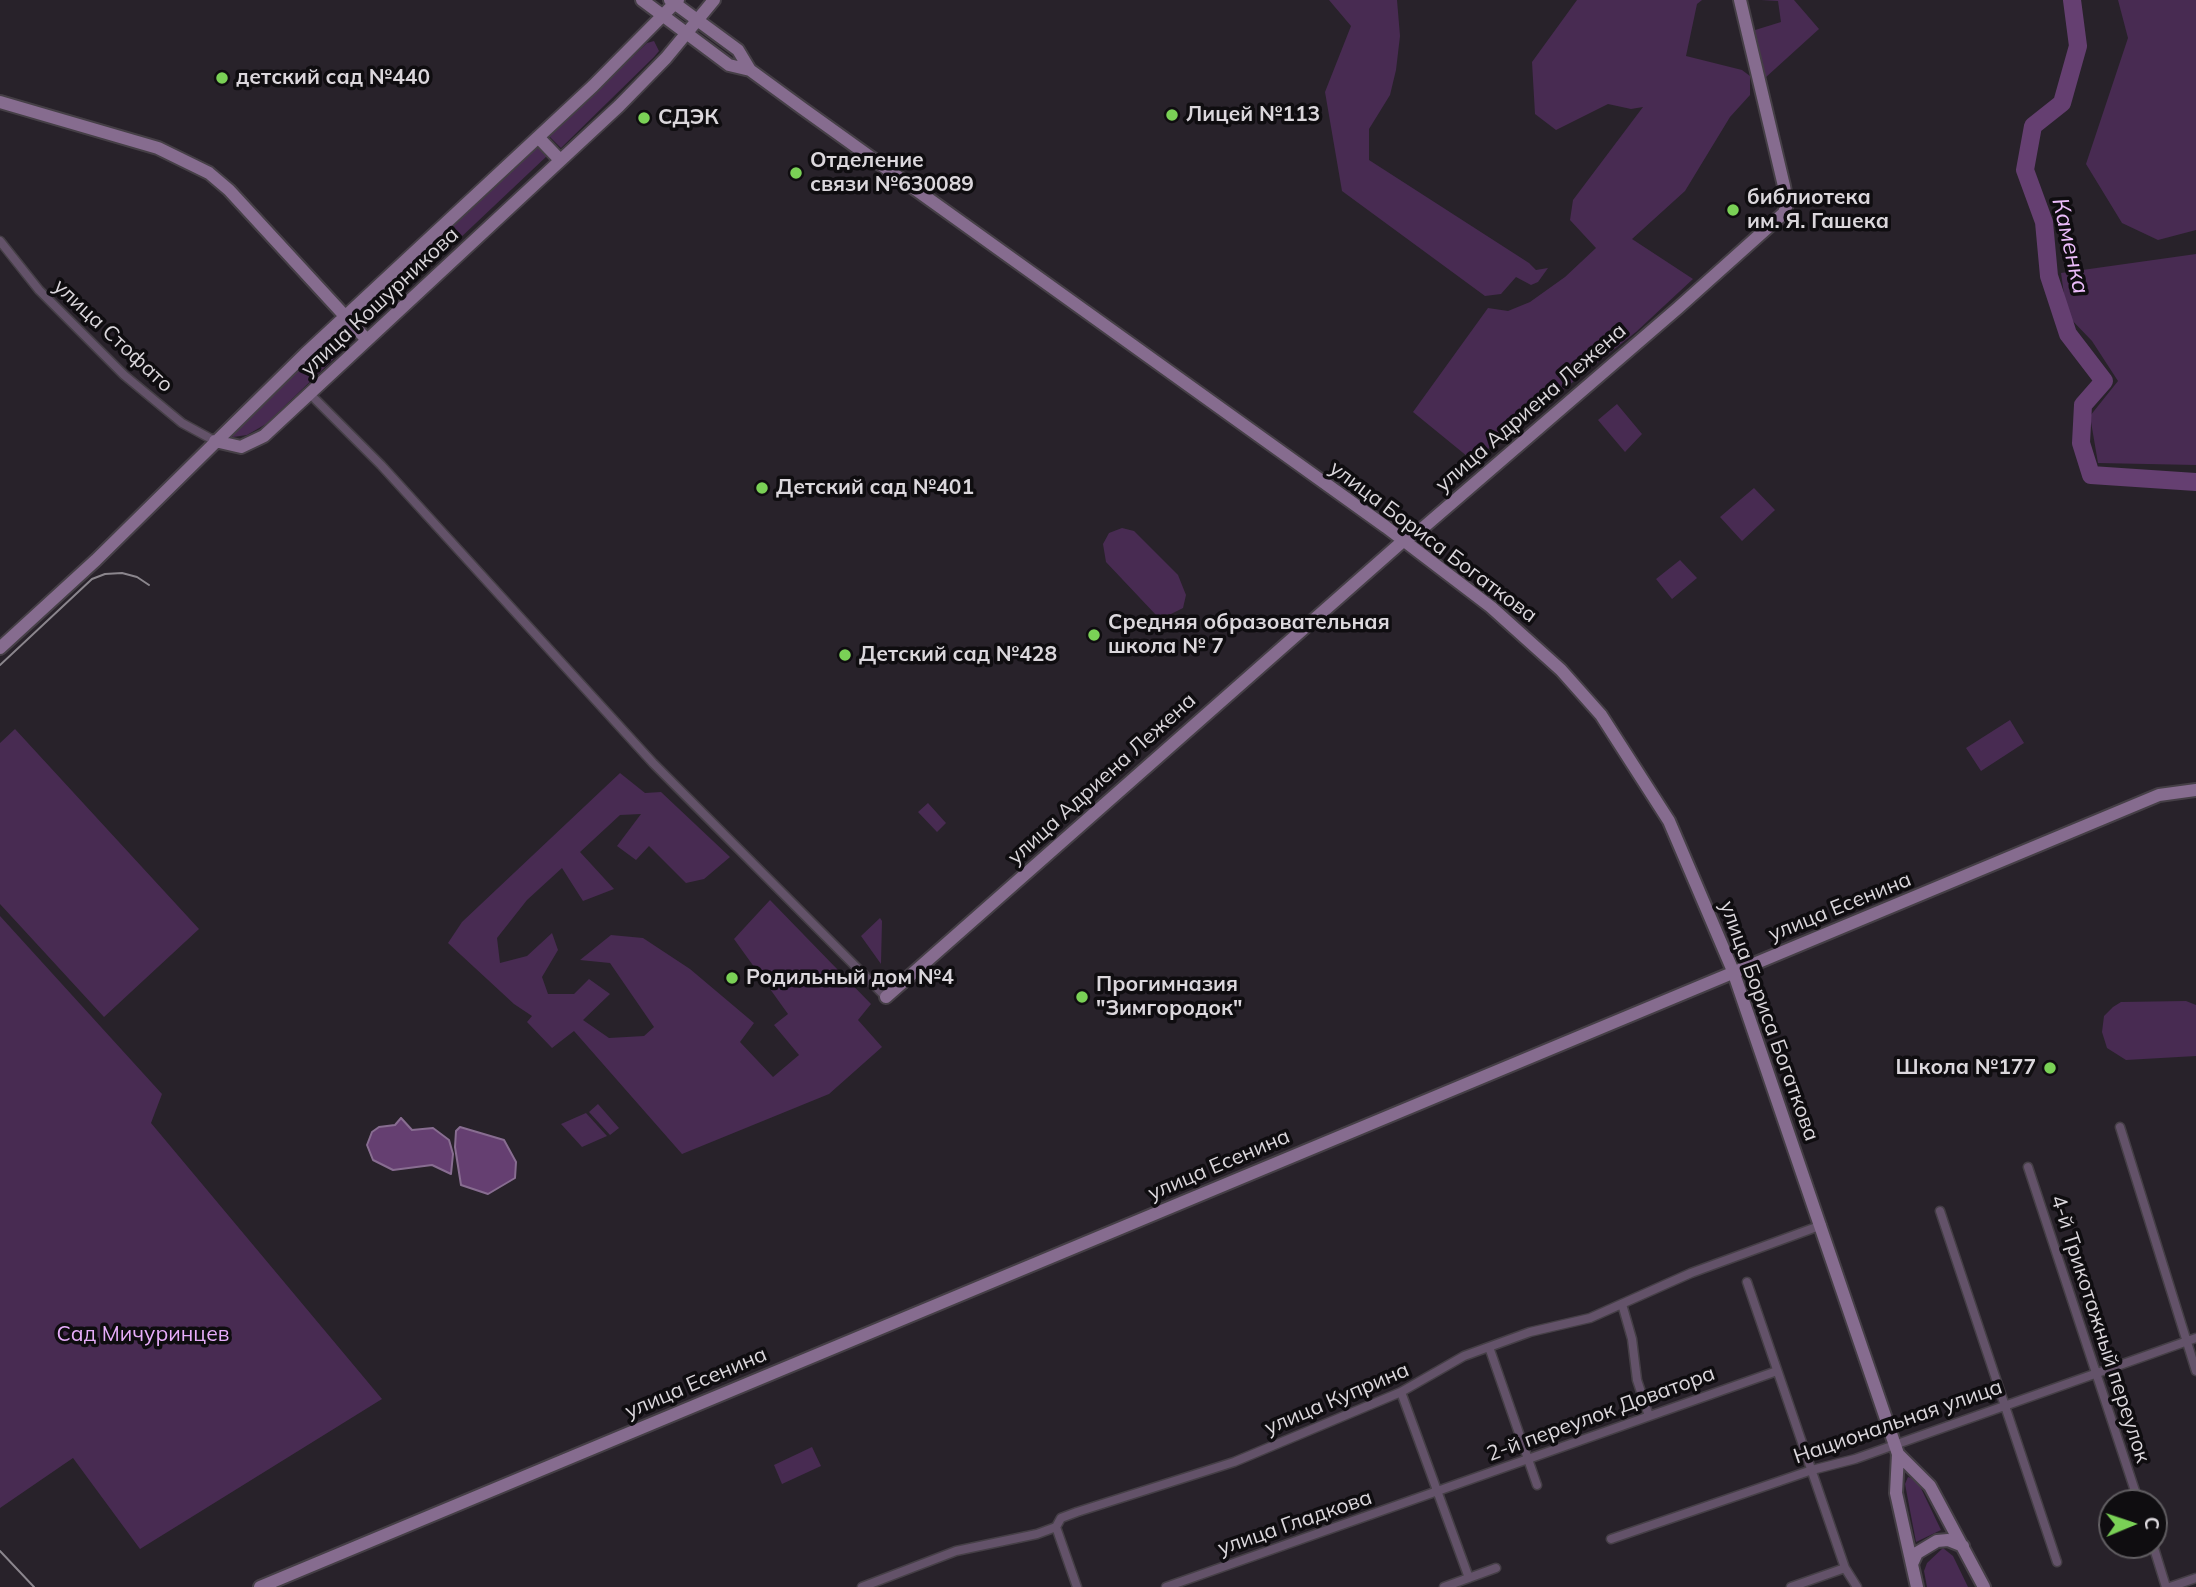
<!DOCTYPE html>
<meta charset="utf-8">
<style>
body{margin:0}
#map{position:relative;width:2196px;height:1587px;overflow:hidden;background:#28222a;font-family:Mulish,sans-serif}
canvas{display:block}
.north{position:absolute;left:2098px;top:1489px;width:70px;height:70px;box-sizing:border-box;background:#0f0d10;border:2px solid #615e62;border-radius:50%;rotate:88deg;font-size:19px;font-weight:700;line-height:28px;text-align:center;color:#dbd7dc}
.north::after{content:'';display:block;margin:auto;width:24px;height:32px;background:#7ad156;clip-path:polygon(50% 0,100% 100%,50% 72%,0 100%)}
</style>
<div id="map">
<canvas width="2196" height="1587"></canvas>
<div class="north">С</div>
</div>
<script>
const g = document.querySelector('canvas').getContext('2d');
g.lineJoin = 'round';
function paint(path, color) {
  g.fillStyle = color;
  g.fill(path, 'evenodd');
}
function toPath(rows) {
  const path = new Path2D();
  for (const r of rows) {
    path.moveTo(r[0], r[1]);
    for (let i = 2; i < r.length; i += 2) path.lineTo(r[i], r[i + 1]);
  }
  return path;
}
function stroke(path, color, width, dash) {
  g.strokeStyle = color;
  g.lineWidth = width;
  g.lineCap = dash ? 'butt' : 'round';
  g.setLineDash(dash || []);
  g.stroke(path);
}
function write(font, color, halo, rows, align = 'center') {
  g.font = font + ' Mulish,sans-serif';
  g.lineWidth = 7;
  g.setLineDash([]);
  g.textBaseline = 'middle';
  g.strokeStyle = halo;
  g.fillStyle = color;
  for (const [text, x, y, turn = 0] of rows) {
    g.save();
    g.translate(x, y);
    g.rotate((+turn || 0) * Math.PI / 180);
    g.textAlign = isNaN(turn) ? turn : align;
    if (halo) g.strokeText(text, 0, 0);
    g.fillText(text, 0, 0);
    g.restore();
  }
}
paint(toPath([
 [1329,0,1397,0,1400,36,1396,70,1390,95,1369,129,1369,160,1529,263,1536,270,1548,268,1538,282,1531,285,1516,277,1501,294,1485,296,1342,191,1325,92,1351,26],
 [1577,0,1702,0,1697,4,1686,56,1742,70,1750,76,1750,95,1730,117,1685,191,1632,239,1693,279,1636,332,1473,461,1413,412,1488,308,1508,311,1530,302,1565,277,1596,248,1570,220,1573,200,1643,107,1631,109,1608,104,1556,130,1535,114,1532,62],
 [1761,0,1794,0,1819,29,1765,78,1752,31,1781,22,1778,1],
 [2118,0,2196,0,2196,230,2158,240,2122,223,2086,164,2128,38],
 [654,41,659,51,654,57,561,148,549,136,647,43],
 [537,144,548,155,367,326,356,317],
 [2196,254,2196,465,2098,463,2090,416,2118,381,2092,341,2067,315,2061,273],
 [333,336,345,348,266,424,247,435,233,437,233,431],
 [1617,404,1642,434,1625,452,1598,420],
 [1754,488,1775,510,1742,541,1720,517],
 [1122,528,1134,531,1178,575,1186,595,1183,608,1171,614,1156,615,1106,562,1103,544,1109,533],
 [1680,560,1697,578,1672,599,1656,579],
 [2010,720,2024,743,1981,771,1966,748],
 [15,729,199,929,104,1017,0,904,0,743],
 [620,773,645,793,661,792,730,857,704,879,686,883,649,846,636,860,617,846,641,814,620,815,580,852,614,889,583,901,562,868,527,900,497,938,500,963,527,956,552,933,558,950,542,977,548,994,574,994,589,979,610,994,583,1020,609,1038,644,1036,654,1027,610,963,580,960,611,935,643,938,690,969,754,1023,740,1042,773,1077,799,1055,774,1025,788,1014,734,939,770,900,871,1004,858,1020,882,1047,829,1094,682,1154,574,1031,552,1048,527,1022,532,1016,514,1004,448,943,462,922],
 [928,803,946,823,937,832,918,812],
 [0,916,162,1094,151,1123,382,1399,140,1549,73,1458,0,1508],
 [880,918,882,921,881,964,861,936],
 [2186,1001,2196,1005,2196,1056,2126,1060,2107,1048,2102,1032,2104,1016,2113,1007,2121,1002],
 [598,1104,619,1128,610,1135,589,1112],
 [586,1113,607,1136,582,1147,561,1124],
 [812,1447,821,1466,782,1484,774,1465],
 [1908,1477,1917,1480,1941,1530,1916,1542,1905,1484],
 [1943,1548,1953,1556,1968,1587,1927,1587,1924,1571,1927,1563]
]), '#482b52');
const water = toPath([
 [401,1118,412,1130,433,1128,449,1140,453,1154,451,1174,432,1165,393,1170,373,1160,367,1145,372,1132,379,1127,395,1125,401,1118],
 [460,1127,504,1140,516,1162,515,1178,488,1194,461,1185,455,1147,456,1131,460,1127]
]);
paint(water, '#653f71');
stroke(water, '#886d91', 2);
stroke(toPath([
 [2072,0,2078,46,2062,103,2033,126,2025,170,2044,222,2049,276,2068,334,2104,381,2083,405,2081,443,2091,475,2196,482]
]), '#653f71', 18);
const street = toPath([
 [0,241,39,290,124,375,182,423,215,441],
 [310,394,381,465,653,763,886,997],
 [2120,1127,2196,1371],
 [2028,1167,2139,1503],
 [1940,1211,2057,1562],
 [1747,1282,1845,1568,1857,1587],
 [1622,1304,1632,1339,1637,1380,1649,1416],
 [1489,1347,1537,1485],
 [1401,1392,1469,1578],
 [1056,1527,1077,1587],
 [1611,1539,1812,1470,1855,1459,2196,1338],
 [2153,1545,2166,1587],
 [862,1587,956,1551,1037,1534,1056,1527,1061,1518,1077,1512,1234,1462,1401,1392,1464,1356,1530,1332,1590,1318,1691,1273,1822,1225],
 [1166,1587,1777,1371],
 [1444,1587,1496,1568],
 [1791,1587,1845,1568],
 [2170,1587,2196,1578]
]);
const secondary = toPath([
 [642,0,729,65,750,70],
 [670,0,738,50,750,70,802,108,1386,527,1491,607,1561,670,1601,715,1669,821,1733,971,1898,1454,1896,1493,1917,1587],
 [0,102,158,148,209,173,229,190,367,340],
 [538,137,560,160],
 [215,441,241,447,264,436,619,106,666,58,714,0],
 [0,648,96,560,305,354,593,86,678,0],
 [886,997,1403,541,1424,527,1678,308,1784,213,1787,204,1784,186,1740,0],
 [1898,1454,1930,1486,1984,1587],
 [1912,1564,1917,1553,1937,1541,1948,1540,1963,1546],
 [260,1587,2159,795,2196,790]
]);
stroke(street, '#453f46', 11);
stroke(secondary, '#453f46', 16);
stroke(street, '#635269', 8);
stroke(secondary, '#866c8f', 12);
stroke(toPath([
 [0,665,92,579,105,574,122,573,137,577,149,585],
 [0,1551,34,1587]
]), '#8b868d', 2);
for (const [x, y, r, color] of [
 [222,78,7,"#7ad156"],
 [1172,115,7,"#7ad156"],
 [644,118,7,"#7ad156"],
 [796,173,7,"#7ad156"],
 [1733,210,7,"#7ad156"],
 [762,488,7,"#7ad156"],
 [1094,635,7,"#7ad156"],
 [845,655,7,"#7ad156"],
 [732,978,7,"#7ad156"],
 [1082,997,7,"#7ad156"],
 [2050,1068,7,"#7ad156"]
]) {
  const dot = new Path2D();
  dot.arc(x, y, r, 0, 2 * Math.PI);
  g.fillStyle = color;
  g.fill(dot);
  stroke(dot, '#0f0d10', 2.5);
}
write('bold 21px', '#dbd7dc', '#0f0d10', [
 ["детский сад №440",236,78],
 ["Лицей №113",1186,115],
 ["СДЭК",658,118],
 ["Отделение",810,161],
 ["связи №630089",810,185],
 ["библиотека",1747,198],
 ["им. Я. Гашека",1747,222],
 ["Детский сад №401",776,488],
 ["Средняя образовательная",1108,623],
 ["школа № 7",1108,647],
 ["Детский сад №428",859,655],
 ["Родильный дом №4",746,978],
 ["Прогимназия",1096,985],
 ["\"Зимгородок\"",1096,1009],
 ["Школа №177",2036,1068,"right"]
], 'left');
write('21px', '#dbd7dc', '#0f0d10', [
 ["улица Кошурникова",380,302,-43],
 ["улица Стофато",113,336,43],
 ["улица Адриена Лежена",1531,408,-41],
 ["улица Бориса Богаткова",1433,542,37],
 ["улица Адриена Лежена",1102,779,-42],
 ["улица Есенина",1840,907,-22],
 ["улица Бориса Богаткова",1769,1021,70],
 ["улица Есенина",1219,1165,-23],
 ["4-й Трикотажный переулок",2100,1329,72],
 ["улица Есенина",696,1383,-23],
 ["улица Куприна",1337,1399,-23],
 ["2-й переулок Доватора",1601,1414,-20],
 ["Национальная улица",1898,1422,-19],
 ["улица Гладкова",1295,1523,-19]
]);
write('21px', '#e7adfa', '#0f0d10', [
 ["Сад Мичуринцев",143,1335]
]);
write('italic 23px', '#ebbcfa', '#0f0d10', [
 ["Каменка",2070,246,77]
]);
</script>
